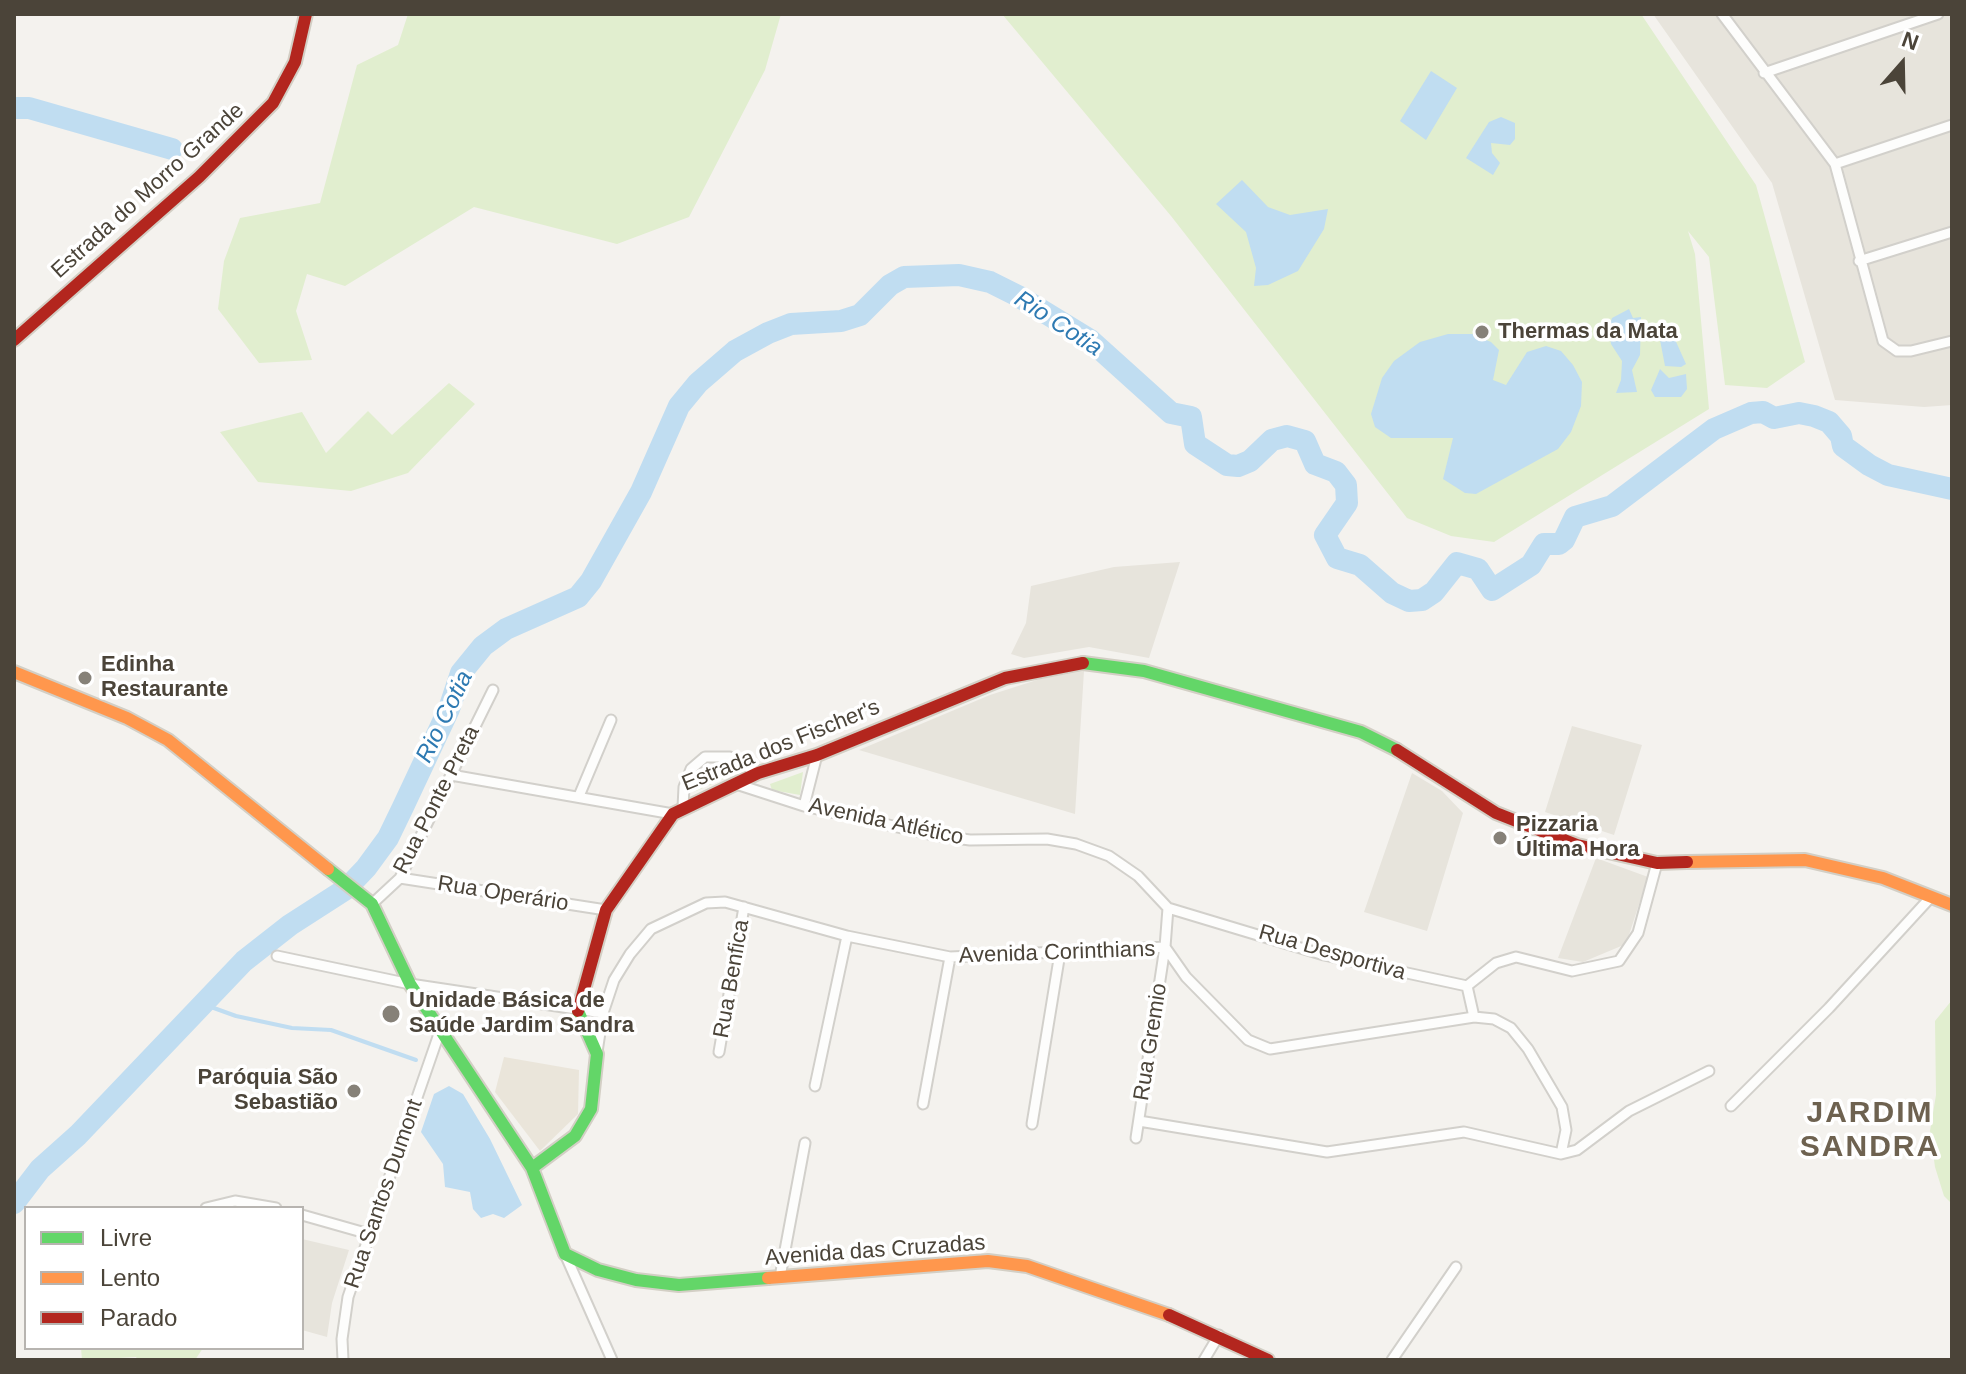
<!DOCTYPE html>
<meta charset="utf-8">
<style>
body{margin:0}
#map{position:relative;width:1966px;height:1374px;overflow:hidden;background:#f4f2ee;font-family:Helvetica,sans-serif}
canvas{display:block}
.frame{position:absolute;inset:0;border:16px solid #4b4439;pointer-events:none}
.legend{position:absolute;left:24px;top:1206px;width:280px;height:144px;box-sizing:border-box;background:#fff;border:2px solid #b7b4b0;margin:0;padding:10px 14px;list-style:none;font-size:24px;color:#4b4439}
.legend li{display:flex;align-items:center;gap:16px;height:40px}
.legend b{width:40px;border:2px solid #b7b4b0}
.north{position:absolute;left:1862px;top:24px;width:80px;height:80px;-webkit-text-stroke:6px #fff;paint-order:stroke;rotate:20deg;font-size:22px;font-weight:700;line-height:32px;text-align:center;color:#4b4439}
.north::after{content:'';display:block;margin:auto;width:28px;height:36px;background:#4b4439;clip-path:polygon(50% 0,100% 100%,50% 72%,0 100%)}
</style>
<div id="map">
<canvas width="1966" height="1374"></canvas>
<div class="frame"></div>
<ul class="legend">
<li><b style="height:10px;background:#63d668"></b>Livre</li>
<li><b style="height:10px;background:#ff974d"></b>Lento</li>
<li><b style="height:10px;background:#b3261e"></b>Parado</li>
</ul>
<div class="north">N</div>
</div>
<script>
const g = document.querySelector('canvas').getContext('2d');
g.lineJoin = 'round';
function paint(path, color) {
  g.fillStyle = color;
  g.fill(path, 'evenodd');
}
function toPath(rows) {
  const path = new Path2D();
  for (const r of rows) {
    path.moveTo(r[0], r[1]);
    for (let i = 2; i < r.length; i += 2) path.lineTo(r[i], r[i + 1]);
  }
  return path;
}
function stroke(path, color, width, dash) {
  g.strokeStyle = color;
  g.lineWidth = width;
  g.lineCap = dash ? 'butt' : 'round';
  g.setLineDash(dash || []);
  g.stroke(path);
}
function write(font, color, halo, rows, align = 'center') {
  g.font = font + ' Helvetica,sans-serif';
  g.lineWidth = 7;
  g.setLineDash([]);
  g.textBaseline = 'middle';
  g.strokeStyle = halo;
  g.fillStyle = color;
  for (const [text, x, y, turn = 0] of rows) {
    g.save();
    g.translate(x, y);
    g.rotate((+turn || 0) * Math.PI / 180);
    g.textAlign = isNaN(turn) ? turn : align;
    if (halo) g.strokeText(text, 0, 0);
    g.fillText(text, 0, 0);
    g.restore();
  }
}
paint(toPath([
 [1653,14,1952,14,1952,405,1924,407,1835,400,1772,183],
 [1180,562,1149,658,1089,647,1024,658,1011,654,1026,623,1031,586,1114,567],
 [1084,671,1075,814,859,750,990,695,1040,679],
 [1572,726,1642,745,1614,835,1545,812],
 [1412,773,1442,791,1463,813,1427,931,1364,912],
 [1596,858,1648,877,1626,944,1583,962,1558,958],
 [302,1239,349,1250,332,1303,327,1337,302,1330]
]), '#e7e4dc');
paint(toPath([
 [504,1057,579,1070,578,1114,540,1151,495,1092]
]), '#eae5da');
paint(toPath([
 [408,14,781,14,765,70,689,217,617,244,474,207,345,286,307,274,296,311,312,360,259,363,218,309,224,261,240,218,320,203,357,65,398,45],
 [1002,14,1641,14,1756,185,1805,362,1767,388,1725,385,1709,257,1688,231,1695,254,1709,409,1494,542,1451,536,1407,518,1171,216],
 [449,383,475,404,408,473,351,491,258,482,220,432,302,412,326,453,368,411,392,435],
 [722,762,739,772,696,791,704,771],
 [803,772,800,795,772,790,770,784],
 [1952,1000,1952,1204,1944,1196,1935,1167,1930,1131,1936,1095,1935,1021],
 [81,1348,203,1348,195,1360,138,1360,136,1357,82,1360]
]), '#e1eecf');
paint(toPath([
 [1431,71,1457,88,1426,140,1400,121],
 [1501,117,1515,123,1515,139,1510,145,1491,143,1492,153,1500,163,1493,175,1466,158,1489,122],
 [1242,180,1268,207,1290,215,1328,209,1324,229,1298,271,1268,285,1254,286,1256,268,1246,232,1216,204],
 [1629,309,1633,318,1641,317,1640,355,1632,370,1637,392,1616,393,1621,380,1622,361,1611,344,1609,328,1612,318],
 [1448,334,1472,334,1491,342,1499,350,1493,380,1506,385,1527,352,1546,346,1561,351,1573,365,1582,382,1581,406,1571,432,1558,449,1476,494,1465,493,1443,479,1453,438,1391,438,1375,427,1371,414,1382,378,1394,361,1420,342],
 [1673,335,1686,364,1681,367,1665,366,1660,340],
 [1660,369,1669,378,1686,374,1687,389,1681,397,1655,397,1651,390],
 [449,1086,463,1094,490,1139,522,1205,504,1218,493,1214,481,1218,473,1209,470,1192,445,1187,443,1164,421,1132,434,1094]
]), '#c0ddf1');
stroke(toPath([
 [207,1000,211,1007,236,1016,292,1028,331,1030,416,1060]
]), '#c0ddf1', 4);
stroke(toPath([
 [14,108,29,108,172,149],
 [14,1203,40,1169,78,1135,244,961,290,925,346,889,366,868,388,838,403,807,449,709,461,673,483,646,506,629,578,597,591,581,641,492,679,406,698,383,735,351,768,333,791,324,841,321,860,315,890,285,904,277,959,275,990,282,1018,296,1090,340,1171,413,1191,417,1195,444,1227,465,1238,466,1250,461,1272,440,1287,436,1305,441,1315,464,1336,472,1346,485,1347,503,1325,535,1337,558,1360,565,1392,593,1409,601,1422,600,1434,592,1457,563,1478,569,1492,590,1531,565,1544,544,1559,544,1564,540,1575,517,1612,506,1714,429,1751,413,1763,412,1774,418,1799,413,1814,416,1829,422,1841,436,1843,446,1869,465,1888,475,1952,489]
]), '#c0ddf1', 22);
const street = toPath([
 [1722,14,1835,164,1883,341,1897,351,1911,351,1952,341],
 [1764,73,1938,14],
 [1835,164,1952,125],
 [1859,261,1952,232],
 [451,775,673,814],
 [736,784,804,806,933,835,970,840,1047,839,1076,844,1109,856,1138,876,1168,908,1165,947,1136,1138],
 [579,796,611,720],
 [804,806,817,755],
 [683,807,684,787,691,769,705,757,730,757,758,773],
 [400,878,606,910],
 [372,904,400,878,493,690],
 [1168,908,1324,955,1467,986,1474,1017],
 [277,956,410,984,603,1013],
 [1467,986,1496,963,1516,957,1572,971,1619,961,1638,933,1657,863],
 [597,1052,603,1013,614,980,630,954,651,929,706,903,725,902,847,936,950,957,1165,947,1186,977,1248,1040,1270,1049,1474,1017,1494,1019,1511,1028,1528,1049,1562,1107,1566,1130,1561,1154],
 [719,1052,744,907],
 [815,1086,847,936],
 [923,1104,950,957],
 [1731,1106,1829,1008,1930,898],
 [1139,1121,1327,1152,1464,1132,1561,1154,1577,1150,1629,1111,1709,1071],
 [1032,1124,1060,953],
 [206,1208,235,1201,276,1208],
 [302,1215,369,1234],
 [565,1254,612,1360],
 [780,1277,805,1143],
 [343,1360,342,1339,348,1297,440,1031],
 [1204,1360,1219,1335],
 [1392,1360,1456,1267]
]);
const fast = toPath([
 [1083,663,1144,671,1361,732,1397,750],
 [328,869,372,904,410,984,532,1168,575,1136,591,1109,597,1054,578,1011],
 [532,1168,565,1254,598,1270,636,1280,679,1285,768,1278]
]);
const slow = toPath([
 [14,672,127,718,168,740,328,869],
 [1687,862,1805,860,1883,878,1952,905],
 [768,1278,988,1261,1027,1266,1169,1315]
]);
const jam = toPath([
 [14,340,199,177,273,103,295,62,306,14],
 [1397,750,1496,813,1577,845,1657,863,1687,862],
 [578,1011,606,910,673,814,758,773,817,755,1005,678,1083,663],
 [1169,1315,1268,1360]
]);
stroke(street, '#d2d0cb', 13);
stroke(fast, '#d3cfc5', 16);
stroke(slow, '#d3cfc5', 16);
stroke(jam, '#d3cfc5', 16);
stroke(street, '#fdfdfc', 9);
stroke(fast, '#63d668', 12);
stroke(slow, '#ff974d', 12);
stroke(jam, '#b3261e', 12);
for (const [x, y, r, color] of [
 [1482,332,8,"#868178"],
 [85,678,8,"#868178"],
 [1500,838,8,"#868178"],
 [391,1014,10,"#868178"],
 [354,1091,8,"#868178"]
]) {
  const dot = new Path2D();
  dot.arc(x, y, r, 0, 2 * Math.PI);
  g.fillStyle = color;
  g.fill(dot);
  stroke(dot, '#fff', 3);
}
write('22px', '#4b4439', '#fff', [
 ["Estrada do Morro Grande",148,191,-42],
 ["Estrada dos Fischer's",781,746,-22],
 ["Rua Ponte Preta",437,800,-63],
 ["Avenida Atlético",886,822,12],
 ["Rua Operário",503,894,9],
 ["Avenida Corinthians",1057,953,-2],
 ["Rua Desportiva",1332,953,16],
 ["Rua Benfica",732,979,-80],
 ["Rua Gremio",1151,1042,-81],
 ["Rua Santos Dumont",384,1194,-71],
 ["Avenida das Cruzadas",875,1251,-4]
]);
write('bold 22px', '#4b4439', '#fff', [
 ["Thermas da Mata",1498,332],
 ["Edinha",101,665],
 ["Restaurante",101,690],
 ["Pizzaria",1516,825],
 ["Última Hora",1516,850],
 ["Unidade Básica de",409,1001],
 ["Saúde Jardim Sandra",409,1026],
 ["Paróquia São",338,1078,"right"],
 ["Sebastião",338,1103,"right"]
], 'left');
write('italic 24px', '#2e7ab2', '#fff', [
 ["Rio Cotia",1058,324,33],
 ["Rio Cotia",445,717,-64]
]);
g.letterSpacing = '2px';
write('bold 30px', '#6e6250', '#fff', [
 ["JARDIM",1870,1114],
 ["SANDRA",1870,1148]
]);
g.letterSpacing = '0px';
</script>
